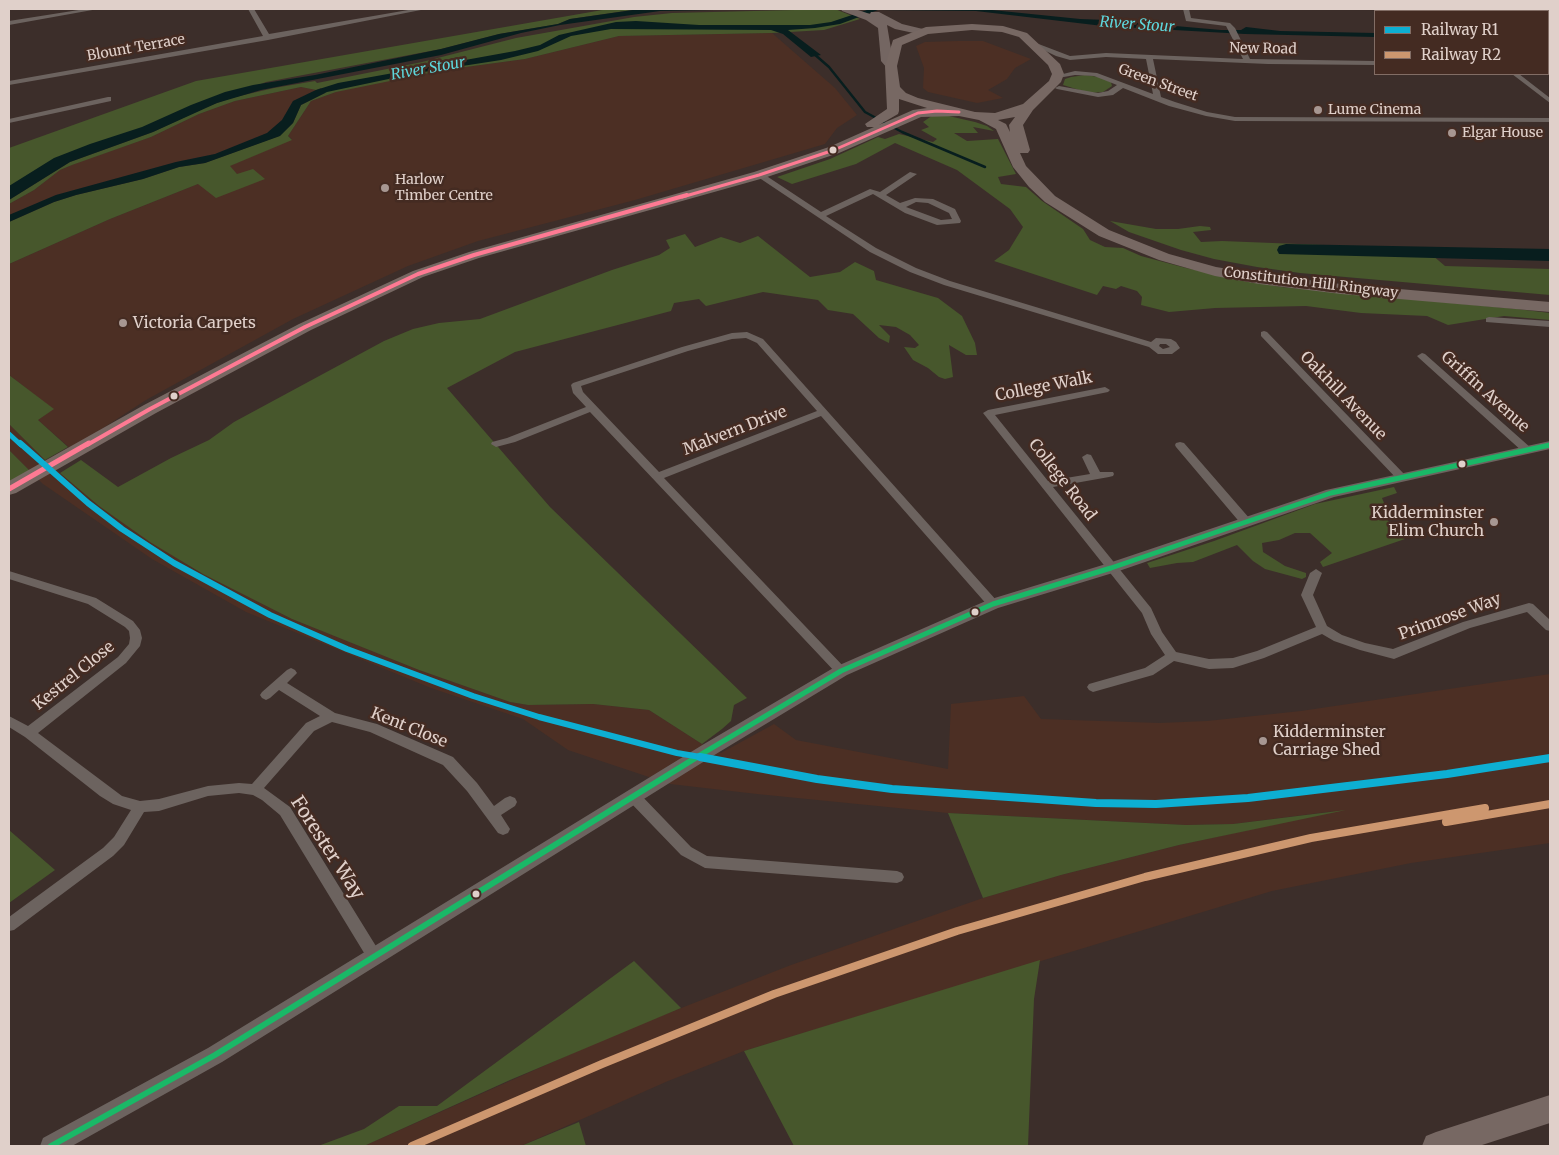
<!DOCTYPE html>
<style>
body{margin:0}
#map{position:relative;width:1559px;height:1155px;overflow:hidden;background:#3c2e2a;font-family:Merriweather,serif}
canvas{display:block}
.frame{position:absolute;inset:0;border:10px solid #e0d0ca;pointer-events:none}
.legend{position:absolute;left:1374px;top:10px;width:175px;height:65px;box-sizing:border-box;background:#442b22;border:1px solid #826d65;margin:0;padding:6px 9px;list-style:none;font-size:15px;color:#e0d0ca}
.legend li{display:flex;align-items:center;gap:10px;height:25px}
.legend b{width:25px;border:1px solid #826d65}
</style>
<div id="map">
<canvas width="1559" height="1155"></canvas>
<div class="frame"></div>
<ul class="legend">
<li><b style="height:6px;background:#0dafd3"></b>Railway R1</li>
<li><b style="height:6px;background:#cd976f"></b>Railway R2</li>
</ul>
</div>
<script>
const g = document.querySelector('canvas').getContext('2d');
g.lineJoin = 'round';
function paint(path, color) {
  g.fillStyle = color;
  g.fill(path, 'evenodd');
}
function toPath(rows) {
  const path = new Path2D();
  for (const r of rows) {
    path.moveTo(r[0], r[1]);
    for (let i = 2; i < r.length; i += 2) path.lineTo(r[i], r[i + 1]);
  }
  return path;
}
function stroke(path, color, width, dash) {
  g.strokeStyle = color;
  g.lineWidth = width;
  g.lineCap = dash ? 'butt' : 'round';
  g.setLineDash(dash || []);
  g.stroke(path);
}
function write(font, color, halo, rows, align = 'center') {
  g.font = font + ' Merriweather,serif';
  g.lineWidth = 5;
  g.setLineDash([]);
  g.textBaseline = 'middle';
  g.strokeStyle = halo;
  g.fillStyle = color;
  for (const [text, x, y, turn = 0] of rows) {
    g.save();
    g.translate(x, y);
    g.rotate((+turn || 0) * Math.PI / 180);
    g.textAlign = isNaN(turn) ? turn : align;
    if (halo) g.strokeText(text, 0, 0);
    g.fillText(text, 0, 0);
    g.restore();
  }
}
paint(toPath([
 [772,33,835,88,857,115,837,128,825,144,635,200,478,241,408,266,293,319,146,400,71,449,38,420,53,409,9,375,9,264,110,219,198,184,237,174,229,166,292,139,288,136,311,101,336,92,369,84,444,70,525,59,619,36],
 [958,41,983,41,1031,59,1015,68,1007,79,988,90,1003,98,977,103,928,92,923,88,924,68,916,46,925,42],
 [301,87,316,90,293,101,282,120,267,133,215,154,176,162,56,195,9,215,9,204,34,190,60,170,79,162,151,137,199,114,235,101],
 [9,424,45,460,99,506,194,569,292,619,419,670,510,702,528,705,593,704,649,710,702,744,721,753,774,724,796,740,948,769,951,704,1024,696,1041,719,1160,723,1207,721,1301,711,1550,674,1550,843,1411,863,1272,891,744,1051,668,1081,521,1146,364,1146,620,1032,791,965,983,898,1061,875,1179,845,1335,811,1233,824,1186,825,948,813,757,794,670,784,568,750,523,719,431,688,246,612,152,559,43,484,9,450]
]), '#4c2f24');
paint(toPath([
 [608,9,639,9,570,19,558,24,499,34,441,49,266,82,102,145,9,193,9,148,196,81],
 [835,9,860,19,824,30,772,33,619,36,525,59,444,70,336,92,311,101,288,136,292,140,230,166,237,174,253,169,265,179,216,198,198,184,110,219,9,264,9,222,54,202,76,195,143,179,179,167,205,163,279,136,293,123,301,105,325,93,321,88,316,90,301,87,235,101,199,114,151,137,72,165,60,170,34,190,9,204,9,200,70,162,153,132,206,107,231,98,274,88,315,81,317,83,422,62,516,38,634,17,672,13],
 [1085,75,1099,77,1111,82,1112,86,1103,92,1089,93,1063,85,1065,79,1071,77],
 [940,114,975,122,987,126,994,131,973,127,978,133,954,133,967,141,998,139,1016,174,998,177,1001,184,1026,187,1042,201,1083,229,1090,240,1105,247,1123,248,1141,256,1186,268,1281,287,1517,309,1550,313,1550,320,1504,316,1448,325,1427,316,1361,313,1306,306,1215,308,1169,312,1141,305,1142,297,1137,291,1121,286,1116,289,1103,286,1097,295,994,261,1009,250,1023,227,1010,209,957,170,895,143,856,164,792,184,777,177,830,159,878,137,885,139,899,134,933,142,937,139,921,130,929,127,923,122,933,115],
 [1110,221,1156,229,1178,229,1200,226,1210,227,1211,230,1193,232,1201,242,1222,241,1425,249,1445,266,1550,269,1550,295,1300,273,1257,267,1214,259,1181,250,1129,232],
 [685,234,695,247,721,237,740,243,758,236,810,277,840,272,855,262,874,271,876,280,938,298,962,316,975,343,977,355,966,355,949,345,953,377,945,379,939,377,928,368,913,360,904,347,915,348,919,345,910,335,896,327,879,325,890,336,889,343,879,338,853,314,828,310,818,300,763,292,706,306,699,299,674,303,671,311,515,352,447,388,550,507,747,698,734,705,731,721,722,729,702,744,649,710,593,704,528,705,510,702,419,670,292,619,203,574,150,542,99,506,60,473,81,460,118,487,171,458,209,440,234,422,384,341,413,329,439,323,480,319,612,270,659,255,670,248,666,240],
 [9,375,54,409,38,420,68,447,45,460,9,424],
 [9,450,31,472,9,484],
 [1394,487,1397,493,1382,498,1386,508,1380,512,1405,539,1323,567,1320,562,1332,553,1310,533,1295,533,1279,540,1262,543,1263,552,1285,566,1306,573,1306,577,1302,579,1265,569,1253,561,1237,545,1193,562,1177,563,1150,568,1147,563,1214,541,1315,504],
 [1346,810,1179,845,1061,875,983,898,948,813,1186,825,1233,824],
 [9,830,55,870,9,903],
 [1040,960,1034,999,1028,1146,794,1146,744,1051],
 [634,961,681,1008,510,1080,364,1146,318,1146,364,1129,399,1106,437,1106],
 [579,1122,586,1146,521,1146]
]), '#47572c');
paint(toPath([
 [640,9,768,9,660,11,560,25,521,33,441,55,261,90,217,103,153,132,70,162,9,200,9,186,54,158,90,144,142,127,191,105,225,92,253,85,315,75,441,49,499,34,558,24,570,19],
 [870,9,982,9,1080,19,1107,20,1221,30,1241,30,1246,27,1280,31,1375,33,1375,37,1245,34,1103,26,976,11,878,10,840,24,815,28,788,30,821,55,811,57,783,34,771,30,611,29,571,36,538,51,501,60,417,73,327,92,301,105,293,123,280,136,205,163,179,167,143,179,76,195,54,202,9,222,9,215,56,195,176,162,215,154,267,133,282,120,293,101,316,90,338,83,515,51,540,45,559,35,616,22,636,21,699,25,810,25,831,22]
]), '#081e1e');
stroke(toPath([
 [813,53,829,67,865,112,902,132,985,167]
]), '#081e1e', 2.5);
paint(toPath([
 [1548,63,1550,64,1550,74,1548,73,1548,63],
 [1286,244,1550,249,1550,261,1279,254,1277,250,1279,246,1286,244]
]), '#081e1e');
paint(toPath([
 [85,9,98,9,9,25,9,21,85,9],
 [248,9,254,9,269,34,414,9,426,9,268,40,9,85,9,81,263,36,248,9],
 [1183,9,1189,9,1191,18,1230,23,1235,28,1250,59,1375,61,1375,65,1268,64,1153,59,1161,97,1175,102,1207,112,1235,117,1550,118,1550,122,1235,121,1206,116,1169,106,1123,88,1113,95,1098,97,1057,89,1055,88,1059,86,1098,93,1108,91,1117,85,1094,76,1075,75,1058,78,1055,76,1075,71,1097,73,1153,94,1146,59,1106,57,1070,60,1056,56,1031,44,1036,43,1070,56,1106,53,1243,59,1226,26,1186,21,1183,9],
 [1438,9,1445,9,1447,11,1440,11,1438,9],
 [1548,56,1550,56,1550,60,1548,60,1548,56],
 [1512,74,1519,74,1550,98,1550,103,1512,74],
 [108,97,111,97,111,101,9,123,9,119,108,97],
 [910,172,917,174,886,195,900,203,915,198,933,199,955,209,961,221,960,223,937,225,905,213,873,194,826,216,876,248,916,268,950,281,1151,342,1156,338,1171,339,1176,342,1180,348,1172,354,1158,354,1149,347,944,285,910,272,870,252,755,175,762,173,821,212,870,189,880,192,910,172],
 [916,202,928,203,949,213,952,219,941,220,906,207,916,202],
 [1160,344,1166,344,1170,347,1163,349,1159,346,1160,344],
 [1489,317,1550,321,1550,327,1486,322,1486,318,1489,317],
 [1264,331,1267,332,1405,475,1406,477,1405,479,1397,479,1261,336,1261,332,1264,331],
 [747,332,763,339,997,601,999,604,997,607,989,607,821,416,664,478,845,668,847,671,845,674,841,676,837,674,590,412,515,442,496,447,491,444,492,442,507,438,586,407,573,393,571,385,573,383,682,347,732,333,747,332],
 [746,338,757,343,817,411,659,472,583,392,581,386,688,351,732,339,746,338],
 [1422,353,1425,354,1531,448,1532,450,1531,452,1523,452,1419,358,1417,356,1422,353],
 [1105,387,1110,390,1108,392,995,415,1048,481,1090,474,1082,457,1087,454,1091,455,1100,472,1113,472,1114,474,1113,476,1109,477,1053,487,1151,608,1162,632,1176,652,1209,659,1233,658,1257,651,1316,627,1301,595,1310,573,1316,569,1322,573,1313,595,1327,626,1342,635,1365,643,1393,649,1463,622,1529,603,1533,604,1550,620,1550,631,1546,630,1527,612,1470,628,1394,659,1360,650,1334,641,1322,634,1264,658,1233,668,1209,669,1174,661,1153,675,1093,692,1089,690,1087,687,1089,684,1145,668,1165,655,1151,634,1142,613,983,413,988,410,1105,387],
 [1180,442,1184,443,1250,519,1251,522,1250,525,1242,525,1176,447,1175,445,1176,443,1180,442],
 [9,571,96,598,133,621,140,630,142,638,140,646,126,663,38,733,122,796,140,801,159,799,208,786,239,783,252,784,306,723,320,716,279,690,270,698,266,700,262,698,260,695,262,692,287,670,291,668,295,670,297,673,287,683,335,713,377,724,453,757,477,783,494,806,505,798,510,796,515,798,517,802,515,806,501,815,510,829,508,833,503,835,498,833,467,791,443,765,370,732,332,722,314,731,264,788,290,807,379,951,381,956,379,961,374,963,369,961,280,815,262,800,253,795,239,793,208,796,159,811,144,812,124,845,113,856,14,930,9,931,9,917,103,848,114,837,131,810,113,804,100,796,25,737,9,727,9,716,28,726,118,657,129,644,130,638,129,631,125,627,88,604,9,579,9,571],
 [633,790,638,792,691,847,707,856,897,871,902,873,904,877,902,881,897,883,705,868,681,855,628,800,626,796,628,792,633,790]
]), '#6c635f');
paint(toPath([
 [1550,441,1550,449,1334,497,1116,572,998,608,847,675,716,754,222,1062,72,1146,40,1146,43,1138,208,1048,704,744,835,667,988,600,1106,564,1326,490,1550,441]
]), '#6c635f');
paint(toPath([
 [841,9,855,9,870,14,871,12,879,12,902,24,927,30,928,32,923,35,895,29,887,25,893,61,897,66,891,69,887,68,881,61,878,28,866,20,842,11,841,9]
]), '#746662');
paint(toPath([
 [972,24,1003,26,1027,33,1060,64,1064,74,1061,82,1033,110,1023,125,1030,150,1028,153,1020,153,1026,166,1055,196,1109,230,1169,254,1216,267,1259,274,1341,284,1550,302,1550,312,1341,294,1259,284,1215,276,1159,260,1099,236,1045,202,1029,187,1013,167,996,129,979,120,959,116,921,117,839,153,764,178,479,258,423,277,311,330,156,413,16,493,9,495,9,481,144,405,299,324,413,271,469,252,754,172,829,147,874,127,867,127,865,124,887,109,885,66,893,40,926,27,972,24],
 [972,30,1002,32,1019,37,1048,65,1052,74,1049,81,1023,104,995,113,975,112,918,98,906,93,900,87,897,66,902,45,928,34,972,30],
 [899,99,927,108,913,110,879,125,898,114,899,111,899,99],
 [1015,117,1009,125,1010,132,1006,124,998,120,1015,117],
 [1550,1095,1550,1123,1479,1146,1422,1146,1426,1136,1436,1132,1550,1095]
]), '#776863');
stroke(toPath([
 [9,434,21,445]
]), '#756b68', 3);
stroke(toPath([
 [20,443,88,503,122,529,174,563,270,615,347,649,473,696,539,717,677,753,706,758],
 [1547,758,1550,758]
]), '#756b68', 4);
stroke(toPath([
 [700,757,817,779,892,789,1096,803,1156,804,1248,798,1447,774,1550,758]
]), '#756b68', 5);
stroke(toPath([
 [695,758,841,671,993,604,1111,568,1331,493,1550,445]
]), '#1ab867', 5);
stroke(toPath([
 [51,1146,215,1055,697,757]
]), '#1ab867', 6);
stroke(toPath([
 [682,197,759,175,834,150,918,113,937,111,959,112]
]), '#fe7a93', 3);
stroke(toPath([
 [87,445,150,409,305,327,418,274,474,255,687,195]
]), '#fe7a93', 4);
stroke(toPath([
 [9,489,89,443]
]), '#fe7a93', 5);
stroke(toPath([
 [9,434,21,445]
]), '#0dafd3', 5);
stroke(toPath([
 [20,443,88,503,122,529,174,563,270,615,347,649,473,696,539,717,677,753,706,758],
 [1547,758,1550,758]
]), '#0dafd3', 6);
stroke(toPath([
 [700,757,817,779,892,789,1096,803,1156,804,1248,798,1447,774,1550,758]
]), '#0dafd3', 8);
stroke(toPath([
 [1446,822,1550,804],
 [412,1146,602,1064,774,994,957,931,1145,877,1311,838,1485,808]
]), '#cd976f', 8);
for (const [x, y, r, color] of [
 [1318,110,5,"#a79792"],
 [1452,133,5,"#a79792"],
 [833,150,4.5,"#e0d0ca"],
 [385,188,5,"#a79792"],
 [123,323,5,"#a79792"],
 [174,396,4.5,"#e0d0ca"],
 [1462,464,4.5,"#e0d0ca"],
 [1494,522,5,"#a79792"],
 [975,612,4.5,"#e0d0ca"],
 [1263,741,5,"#a79792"],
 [476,894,4.5,"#e0d0ca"]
]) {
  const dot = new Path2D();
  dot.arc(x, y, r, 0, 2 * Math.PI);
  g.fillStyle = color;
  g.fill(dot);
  stroke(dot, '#442b22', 2);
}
write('14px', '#e0d0ca', '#442b22', [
 ["Blount Terrace",136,48,-10],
 ["New Road",1263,49,1],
 ["Green Street",1158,83,20],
 ["Constitution Hill Ringway",1311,283,7]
]);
write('14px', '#e0d0ca', '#442b22', [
 ["Lume Cinema",1328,110],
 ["Elgar House",1462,133],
 ["Harlow",395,180],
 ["Timber Centre",395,196]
], 'left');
write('italic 15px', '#5ed8dd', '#442b22', [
 ["River Stour",1137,25,4],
 ["River Stour",428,69,-10]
]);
write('16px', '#e0d0ca', '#442b22', [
 ["Victoria Carpets",133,323],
 ["Kidderminster",1484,513,"right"],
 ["Elim Church",1484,531,"right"],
 ["Kidderminster",1273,732],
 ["Carriage Shed",1273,750]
], 'left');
write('16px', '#e0d0ca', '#442b22', [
 ["College Walk",1044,387,-11],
 ["Griffin Avenue",1485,392,42],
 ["Oakhill Avenue",1343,396,46],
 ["Malvern Drive",735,431,-21],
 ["College Road",1062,480,52],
 ["Primrose Way",1450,617,-20],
 ["Kestrel Close",74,676,-39],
 ["Kent Close",409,728,22]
]);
write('19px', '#e0d0ca', '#442b22', [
 ["Forester Way",327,848,57]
]);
</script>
